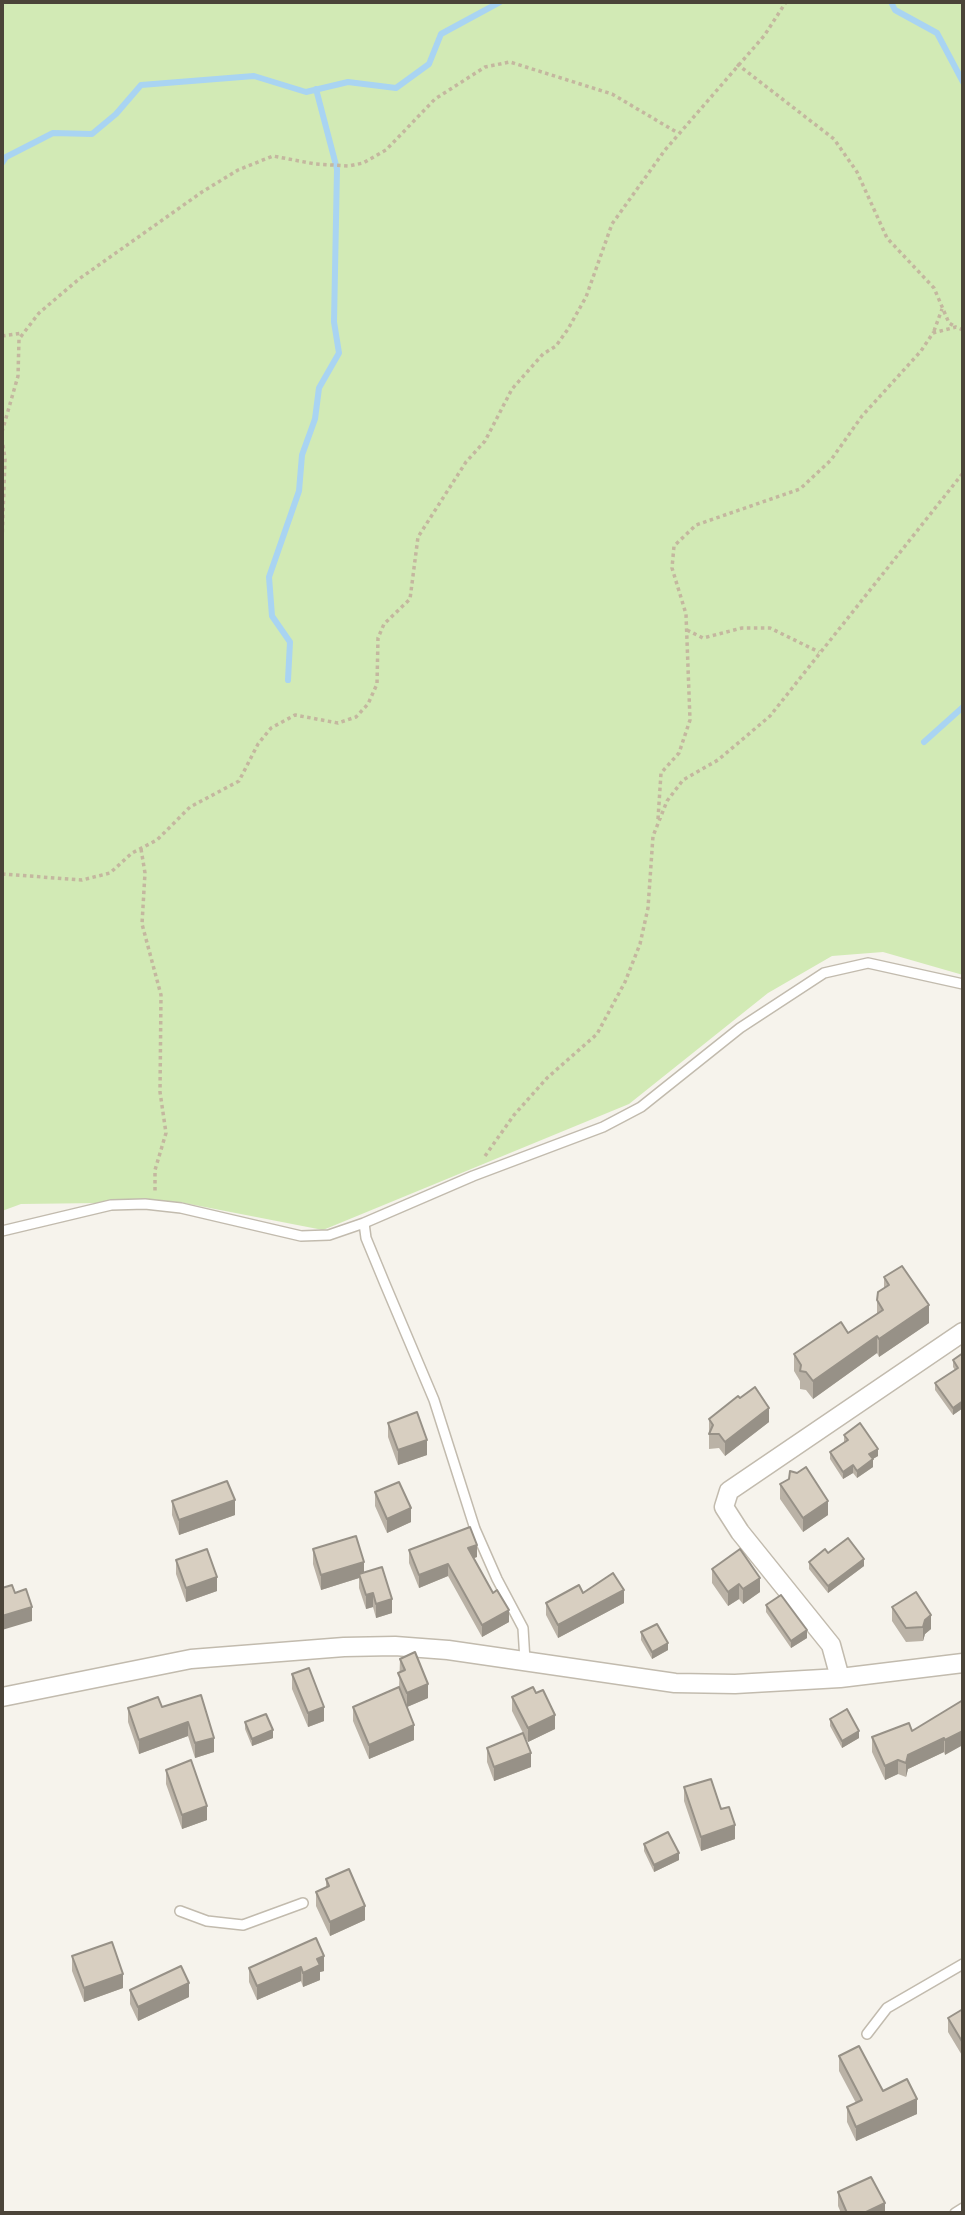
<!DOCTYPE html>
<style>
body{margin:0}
#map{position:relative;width:965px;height:2215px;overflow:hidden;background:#f6f3ec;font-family:"PT Sans Narrow",sans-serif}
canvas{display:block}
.frame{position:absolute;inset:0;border:4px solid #4b4439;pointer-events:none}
</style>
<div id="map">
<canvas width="965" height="2215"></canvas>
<div class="frame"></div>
</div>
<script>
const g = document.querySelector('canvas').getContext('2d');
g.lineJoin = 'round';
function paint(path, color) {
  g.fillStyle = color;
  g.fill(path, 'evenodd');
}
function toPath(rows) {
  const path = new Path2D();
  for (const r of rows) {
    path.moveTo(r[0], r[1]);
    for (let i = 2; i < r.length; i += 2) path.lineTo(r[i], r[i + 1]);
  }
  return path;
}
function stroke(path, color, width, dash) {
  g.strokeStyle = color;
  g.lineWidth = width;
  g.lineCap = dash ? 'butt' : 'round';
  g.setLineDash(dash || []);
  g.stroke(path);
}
paint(toPath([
 [2,2,963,2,963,975,883,952,832,956,768,993,629,1104,323,1230,179,1202,21,1204,2,1211]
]), '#d2eab5');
stroke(toPath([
 [891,2,895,10,937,33,963,82],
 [2,163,6,157,53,133,92,134,116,114,141,85,254,76,306,92,348,82,396,88,429,64,441,34,500,2],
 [288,680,290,642,272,616,269,577,299,491,302,455,315,419,319,388,339,353,334,322,337,169,316,89],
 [924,742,963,707]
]), '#a9d4f2', 6);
const lane = toPath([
 [2,1231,111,1205,145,1204,181,1208,301,1236,329,1235,364,1223],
 [525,1661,523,1628,497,1579,475,1529,434,1400,385,1284,366,1238,364,1223,473,1176,603,1127,641,1107,740,1028,824,973,868,963,963,984],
 [180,1911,207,1921,243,1925,303,1903],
 [867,2034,887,2008,963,1964],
 [955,2213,963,2208]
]);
const street = toPath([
 [840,1678,831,1645,740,1532,724,1507,729,1491,963,1332],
 [2,1697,191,1659,344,1647,395,1646,448,1650,675,1683,735,1684,840,1678,963,1663]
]);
stroke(lane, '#c2bbae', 12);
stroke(street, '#c2bbae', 21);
stroke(toPath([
 [737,64,834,139,857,172,887,238,934,288,949,323,954,326],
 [934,331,942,309],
 [2,336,22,333],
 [2,432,18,376,19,339,39,313,79,279,202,192,238,170,273,156,315,164,349,166,363,163,386,150,435,99,485,67,510,62,612,94,678,133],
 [2,438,5,459,2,543],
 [687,630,703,638,742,628,770,628,819,652],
 [658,819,661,773,679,753,690,720,686,614,672,568,674,546,696,525,800,489,831,460,862,416,921,351,933,333,956,327,963,330],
 [141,849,145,873,142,924,161,995,160,1092,166,1133,155,1170,155,1191],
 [2,874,82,880,110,873,132,853,157,840,190,807,239,781,258,744,271,728,295,715,338,723,356,717,368,704,377,684,378,638,384,624,410,599,418,537,466,462,485,441,512,389,543,354,556,346,568,329,586,297,612,224,665,150,764,36,786,2],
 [485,1156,514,1115,547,1078,597,1034,625,982,640,944,648,908,653,836,667,801,683,780,718,760,770,716,963,473]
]), '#c4b79f', 3.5, [3.5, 3.5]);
stroke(lane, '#fff', 9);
stroke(street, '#fff', 18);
paint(toPath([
 [884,1277,929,1323,879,1357,877,1353,813,1399,806,1390,800,1389,800,1381,794,1371,794,1354,848,1333,877,1314,877,1300,884,1288],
 [963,1353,963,1408,953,1415,935,1390,935,1383,955,1370,953,1367,953,1360],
 [740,1398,769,1422,725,1456,719,1448,709,1449,709,1419],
 [388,1423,427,1455,398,1465,388,1437],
 [844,1435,878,1456,873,1459,873,1467,857,1478,853,1473,843,1479,830,1459,830,1452,844,1442],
 [780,1484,828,1515,803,1532,780,1499],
 [375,1492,411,1522,387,1533,375,1506],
 [172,1501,235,1515,179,1535,172,1515],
 [313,1549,364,1573,392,1613,376,1618,373,1607,366,1609,359,1588,359,1578,321,1590,313,1564],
 [409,1550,477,1557,474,1558,509,1622,482,1637,448,1576,419,1588,409,1563],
 [828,1553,864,1566,828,1593,809,1569,809,1562],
 [176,1560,217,1591,186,1602,176,1574],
 [712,1569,760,1592,743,1604,739,1599,728,1606,712,1583],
 [583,1593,624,1603,558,1638,546,1615,546,1603],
 [766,1605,807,1638,791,1648,766,1612],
 [892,1607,931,1629,925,1634,923,1641,906,1642,892,1621],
 [641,1632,668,1650,652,1659,641,1640],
 [400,1659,428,1698,407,1707,414,1740,369,1759,353,1721,353,1707,399,1688],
 [292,1674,324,1721,308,1727,292,1689],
 [201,1695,214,1752,195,1758,188,1736,139,1754,128,1722,128,1708,162,1707],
 [512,1697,555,1729,528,1742,525,1737,531,1767,494,1781,487,1762,487,1748,523,1733,512,1711],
 [963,1700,945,1755,944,1752,908,1769,906,1777,898,1774,885,1780,872,1752,872,1737,912,1731],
 [830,1719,859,1738,842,1748,830,1726],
 [245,1722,273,1738,252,1746,245,1729],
 [166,1770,207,1820,182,1829,166,1784],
 [684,1787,721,1809,735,1839,701,1851,684,1801],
 [644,1844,679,1860,654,1872,644,1851],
 [326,1879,365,1920,330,1936,316,1906,316,1892,326,1887],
 [316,1938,324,1971,320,1972,320,1980,303,1987,301,1981,257,2000,249,1982,249,1968],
 [72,1956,123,1988,84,2002,72,1971],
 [130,1990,189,1997,138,2021,130,2004],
 [963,2009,963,2057,948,2032,948,2018],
 [839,2056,883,2091,917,2114,856,2141,847,2122,847,2107,856,2103,839,2071],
 [838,2192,885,2213,841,2213,838,2206]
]), '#bab2a6');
paint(toPath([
 [929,1305,929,1323,879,1357,879,1339],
 [877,1336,877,1353,813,1399,813,1381],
 [963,1401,963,1408,953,1415,953,1408],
 [769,1408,769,1422,725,1456,725,1442],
 [427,1440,427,1455,398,1465,398,1450],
 [878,1449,878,1456,869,1461,869,1454],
 [873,1459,873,1467,857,1478,857,1471],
 [853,1465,853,1473,843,1479,843,1472],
 [235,1500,235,1515,179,1535,179,1520],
 [828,1501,828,1515,803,1532,803,1518],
 [411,1508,411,1522,387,1533,387,1519],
 [477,1545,477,1557,468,1560,468,1548],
 [864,1559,864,1566,828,1593,828,1586],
 [364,1562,364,1576,359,1574,359,1578,321,1590,321,1575],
 [448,1564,448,1576,419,1588,419,1575],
 [217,1577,217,1591,186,1602,186,1588],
 [760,1578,760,1592,743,1604,743,1589],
 [739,1584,739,1599,728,1606,728,1592],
 [624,1590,624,1603,558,1638,558,1625],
 [373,1593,373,1607,366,1609,366,1595],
 [392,1599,392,1613,376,1618,376,1604],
 [32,1607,32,1621,2,1630,2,1616],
 [509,1610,509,1622,482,1637,482,1625],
 [931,1615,931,1629,925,1634,923,1641,923,1627,925,1620],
 [807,1630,807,1638,791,1648,791,1641],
 [668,1643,668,1650,652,1659,652,1652],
 [428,1684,428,1698,407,1707,407,1693],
 [324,1707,324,1721,308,1727,308,1713],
 [555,1715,555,1729,528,1742,528,1728],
 [188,1722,188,1736,139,1754,139,1740],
 [414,1725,414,1740,369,1759,369,1745],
 [273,1730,273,1738,252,1746,252,1739],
 [859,1731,859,1738,842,1748,842,1741],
 [963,1731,963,1745,945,1755,945,1740],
 [214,1738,214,1752,195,1758,195,1743],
 [944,1738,944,1752,908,1769,906,1777,906,1763,908,1755],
 [531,1753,531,1767,494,1781,494,1767],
 [898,1760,898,1774,885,1780,885,1766],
 [207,1806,207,1820,182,1829,182,1815],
 [735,1825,735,1839,701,1851,701,1837],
 [679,1853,679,1860,654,1872,654,1865],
 [365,1906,365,1920,330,1936,330,1922],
 [324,1956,324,1971,320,1972,320,1980,303,1987,303,1973,317,1959],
 [301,1967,301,1981,257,2000,257,1986],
 [123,1974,123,1988,84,2002,84,1988],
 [189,1983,189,1997,138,2021,138,2007],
 [917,2099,917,2114,856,2141,856,2127],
 [885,2203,885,2213,864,2213]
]), '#979187');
const building = toPath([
 [902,1266,929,1305,879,1339,877,1336,813,1381,806,1372,800,1371,801,1365,794,1354,841,1322,848,1333,883,1310,877,1300,878,1292,889,1285,884,1277,902,1266],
 [963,1353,963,1401,953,1408,935,1383,958,1368,953,1360,963,1353],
 [755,1387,769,1408,725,1442,719,1434,709,1434,713,1425,709,1419,738,1396,740,1398,755,1387],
 [417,1412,427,1440,398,1450,388,1423,417,1412],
 [860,1423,878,1449,869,1454,873,1459,857,1471,853,1465,843,1472,830,1452,848,1440,844,1435,860,1423],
 [806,1467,828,1501,803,1518,780,1484,789,1479,790,1471,797,1473,806,1467],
 [227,1481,235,1500,179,1520,172,1501,227,1481],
 [399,1482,411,1508,387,1519,375,1492,399,1482],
 [470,1527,477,1545,468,1548,493,1593,497,1590,509,1610,482,1625,448,1564,419,1575,409,1550,470,1527],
 [356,1536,364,1562,321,1575,313,1549,356,1536],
 [848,1538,864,1559,828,1586,809,1562,825,1549,828,1553,848,1538],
 [207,1549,217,1577,186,1588,176,1560,207,1549],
 [740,1549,760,1578,743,1589,739,1584,728,1592,712,1569,740,1549],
 [382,1567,392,1599,376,1604,373,1593,366,1595,359,1574,382,1567],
 [613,1573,624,1590,558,1625,546,1603,579,1585,583,1593,613,1573],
 [12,1585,15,1593,26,1589,32,1607,2,1616,2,1588,12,1585],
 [916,1592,931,1615,925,1620,923,1627,906,1628,892,1607,916,1592],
 [781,1595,807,1630,791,1641,766,1605,781,1595],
 [657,1624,668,1643,652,1652,641,1632,657,1624],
 [415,1652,428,1684,407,1693,398,1673,405,1670,400,1659,415,1652],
 [309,1668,324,1707,308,1713,292,1674,309,1668],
 [399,1687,414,1725,369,1745,353,1707,399,1687],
 [533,1687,536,1693,543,1690,555,1715,528,1728,512,1697,533,1687],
 [201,1695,214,1738,195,1743,188,1722,139,1740,128,1708,158,1697,162,1707,201,1695],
 [963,1700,963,1731,945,1740,944,1738,908,1755,906,1763,898,1760,885,1766,872,1737,909,1723,912,1731,963,1700],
 [847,1709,859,1731,842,1741,830,1719,847,1709],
 [266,1714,273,1730,252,1739,245,1722,266,1714],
 [523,1733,531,1753,494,1767,487,1748,523,1733],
 [191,1760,207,1806,182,1815,166,1770,191,1760],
 [711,1779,721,1809,729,1807,735,1825,701,1837,684,1787,711,1779],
 [668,1832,679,1853,654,1865,644,1844,668,1832],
 [349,1869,365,1906,330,1922,316,1892,329,1886,326,1879,349,1869],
 [316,1938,324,1956,317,1959,320,1965,303,1973,301,1967,257,1986,249,1968,316,1938],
 [112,1942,123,1974,84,1988,72,1956,112,1942],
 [181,1966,189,1983,138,2007,130,1990,181,1966],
 [963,2009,963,2043,948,2018,963,2009],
 [859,2046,883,2091,907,2079,917,2099,856,2127,847,2107,862,2100,839,2056,859,2046],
 [871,2177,885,2203,864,2213,847,2213,838,2192,871,2177]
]);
paint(building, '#d8cfc1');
stroke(building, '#979187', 2);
</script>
